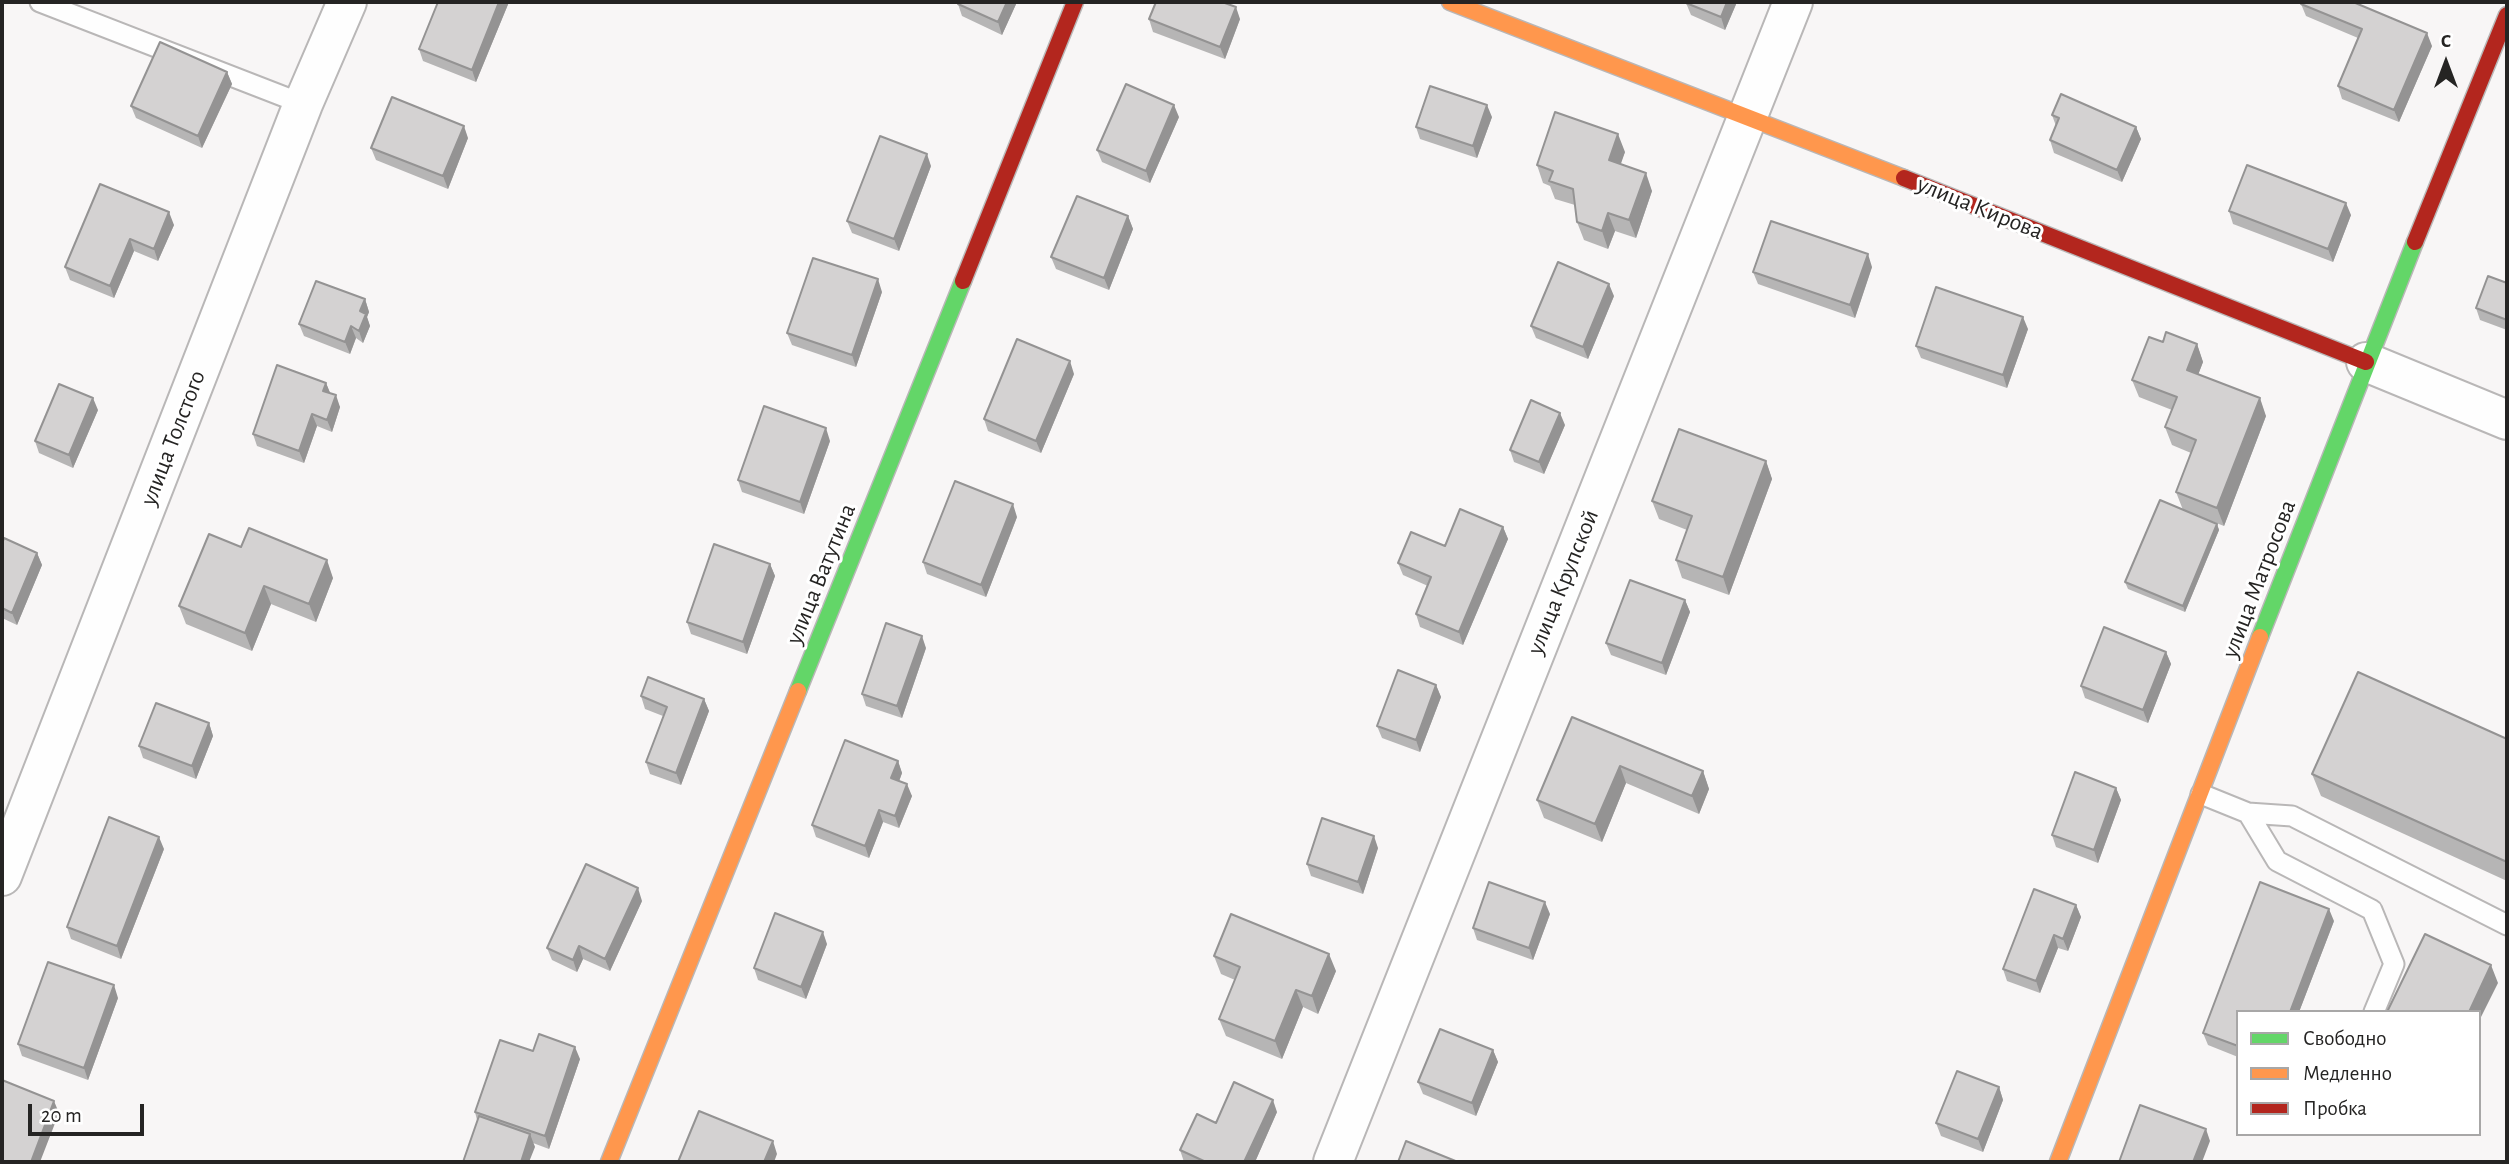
<!DOCTYPE html>
<meta charset="utf-8">
<style>
body{margin:0}
#map{position:relative;width:2509px;height:1164px;overflow:hidden;background:#f8f6f6;font-family:"Alegreya Sans",sans-serif}
canvas{display:block}
.frame{position:absolute;inset:0;border:4px solid #252423;pointer-events:none}
.legend{position:absolute;left:2236px;top:1010px;width:245px;height:126px;box-sizing:border-box;background:#fff;border:2px solid #a8a7a7;margin:0;padding:9px 12px;list-style:none;font-size:21px;color:#252423}
.legend li{display:flex;align-items:center;gap:14px;height:35px}
.legend b{width:35px;border:2px solid #a8a7a7}
.north{position:absolute;left:2411px;top:28px;width:70px;height:70px;-webkit-text-stroke:5px #fff;paint-order:stroke;rotate:0deg;font-size:19px;font-weight:700;line-height:28px;text-align:center;color:#252423}
.north::after{content:'';display:block;margin:auto;width:24px;height:32px;background:#252423;clip-path:polygon(50% 0,100% 100%,50% 72%,0 100%)}
.scale{position:absolute;left:28px;top:1104px;width:116px;height:32px;box-sizing:border-box;border:4px solid #252423;border-top:0;padding-left:9px;font-size:21px;line-height:24px;white-space:nowrap;color:#252423;-webkit-text-stroke:5px #fff;paint-order:stroke}
</style>
<div id="map">
<canvas width="2509" height="1164"></canvas>
<div class="frame"></div>
<ul class="legend">
<li><b style="height:9px;background:#63d668"></b>Свободно</li>
<li><b style="height:9px;background:#ff974d"></b>Медленно</li>
<li><b style="height:9px;background:#b3261e"></b>Пробка</li>
</ul>
<div class="north">С</div>
<div class="scale">20 m</div>
</div>
<script>
const g = document.querySelector('canvas').getContext('2d');
g.lineJoin = 'round';
function toPath(rows) {
  const path = new Path2D();
  for (const r of rows) {
    path.moveTo(r[0], r[1]);
    for (let i = 2; i < r.length; i += 2) path.lineTo(r[i], r[i + 1]);
  }
  return path;
}
function stroke(path, color, width, dash) {
  g.strokeStyle = color;
  g.lineWidth = width;
  g.lineCap = dash ? 'butt' : 'round';
  g.setLineDash(dash || []);
  g.stroke(path);
}
function paint(path, color) {
  g.fillStyle = color;
  g.fill(path, 'evenodd');
}
function write(font, color, halo, rows, align = 'center') {
  g.font = font + ' "Alegreya Sans",sans-serif';
  g.lineWidth = 6;
  g.setLineDash([]);
  g.textBaseline = 'middle';
  g.strokeStyle = halo;
  g.fillStyle = color;
  for (const [text, x, y, turn = 0] of rows) {
    g.save();
    g.translate(x, y);
    g.rotate((+turn || 0) * Math.PI / 180);
    g.textAlign = isNaN(turn) ? turn : align;
    if (halo) g.strokeText(text, 0, 0);
    g.fillText(text, 0, 0);
    g.restore();
  }
}
const lane = toPath([
 [40,2,303,104],
 [2201,794,2248,813,2292,816,2507,925],
 [2248,813,2277,861,2372,910,2394,964,2374,1012]
]);
const street = toPath([
 [2366,362,2507,420],
 [2,876,303,104,347,2],
 [1333,1162,1793,2]
]);
const fast = toPath([
 [2260,637,2415,242],
 [798,691,963,281]
]);
const slow = toPath([
 [1450,2,1904,178],
 [609,1162,798,691],
 [2058,1162,2260,637]
]);
const jam = toPath([
 [1904,178,2366,362],
 [2415,242,2507,15],
 [963,281,1075,2]
]);
stroke(lane, '#b9b7b7', 23);
stroke(street, '#b9b7b7', 42);
stroke(fast, '#b9b7b7', 19);
stroke(slow, '#b9b7b7', 19);
stroke(jam, '#b9b7b7', 19);
stroke(lane, '#fefefe', 19);
stroke(street, '#fefefe', 38);
stroke(fast, '#63d668', 16);
stroke(slow, '#ff974d', 16);
stroke(jam, '#b3261e', 16);
paint(toPath([
 [509,2,476,82,423,61,419,49],
 [1017,2,1002,35,962,16,958,4],
 [1737,2,1725,30,1691,15,1686,3],
 [2301,4,2432,46,2399,122,2342,99,2338,86,2358,38,2306,16],
 [1149,19,1240,19,1225,59,1153,32],
 [227,72,232,84,202,148,136,118,131,106],
 [2052,115,2136,127,2141,139,2122,182,2054,153,2050,140,2056,126],
 [1179,117,1150,183,1102,162,1097,150],
 [1492,117,1477,158,1420,139,1416,127],
 [468,138,448,189,376,160,371,148],
 [1625,152,1620,164,1652,191,1636,238,1615,231,1608,249,1584,240,1577,222,1575,205,1555,199,1550,186,1543,183,1537,165],
 [931,166,899,251,852,233,847,221],
 [100,184,174,225,158,261,134,251,114,298,70,280,65,267],
 [2229,211,2351,215,2333,262,2233,224],
 [1128,216,1133,229,1109,290,1056,269,1051,257],
 [1872,267,1855,318,1758,284,1753,272],
 [2507,283,2507,330,2480,320,2476,308],
 [882,292,856,367,792,345,787,333],
 [1614,296,1588,359,1536,338,1531,326],
 [365,299,369,312,367,317,370,326,363,343,356,338,350,354,304,336,299,324],
 [2028,329,2007,388,1921,358,1916,346],
 [2163,342,2197,344,2203,362,2198,375,2266,416,2224,526,2183,510,2176,492,2191,453,2172,445,2165,427,2172,410,2139,397,2132,380],
 [1074,374,1041,453,988,431,984,419],
 [326,383,330,393,340,407,332,432,317,426,304,463,257,446,253,434],
 [98,410,73,468,39,453,35,441],
 [1565,425,1544,474,1514,462,1510,450],
 [830,441,804,514,742,492,738,480],
 [1766,461,1772,479,1729,595,1682,578,1676,560,1687,530,1659,519,1652,501],
 [1017,517,986,597,927,574,923,562],
 [2217,524,2219,530,2185,612,2128,589,2125,582],
 [1503,527,1508,539,1463,645,1420,627,1416,614,1428,586,1403,575,1398,563],
 [2,544,37,553,42,565,17,625,2,618],
 [241,547,333,578,316,622,271,604,252,651,186,624,179,606],
 [770,564,775,576,747,654,691,634,687,622],
 [1685,600,1690,612,1666,675,1611,655,1606,643],
 [926,648,902,718,866,706,862,694],
 [2166,652,2171,664,2148,723,2085,698,2081,686],
 [1436,685,1441,697,1420,752,1382,738,1377,726],
 [641,696,704,699,709,711,681,785,650,774,646,762,663,716,645,709],
 [1572,717,1703,771,1709,789,1699,814,1626,783,1602,842,1544,818,1537,800],
 [209,723,213,736,196,779,143,758,139,746],
 [2507,739,2507,881,2321,796,2312,774],
 [898,761,902,773,899,781,912,796,899,828,883,822,869,858,816,837,812,825],
 [2116,788,2121,800,2098,863,2056,847,2052,835],
 [1378,848,1363,894,1311,876,1307,864],
 [164,849,121,959,71,939,67,927],
 [642,901,610,971,583,959,577,972,552,960,547,948],
 [2076,905,2081,917,2068,951,2058,948,2040,993,2007,981,2003,969],
 [1550,914,1533,960,1477,940,1473,928],
 [2334,921,2299,1012,2238,1012,2238,1057,2208,1045,2203,1033],
 [827,944,806,999,758,980,754,968],
 [1214,956,1336,971,1318,1014,1303,1007,1282,1059,1226,1036,1219,1019,1235,980,1221,974],
 [118,998,88,1080,22,1056,18,1044],
 [1493,1050,1498,1062,1476,1116,1423,1094,1418,1082],
 [533,1051,580,1059,549,1149,533,1143,535,1147,477,1120,475,1112],
 [1999,1087,2003,1100,1983,1152,1941,1136,1936,1123],
 [1277,1112,1255,1162,1184,1162,1180,1150,1216,1123]
]), '#b6b5b5');
paint(toPath([
 [499,2,509,2,476,82,472,70],
 [1007,2,1017,2,1002,35,998,22],
 [1727,2,1737,2,1725,30,1721,17],
 [1236,7,1240,19,1225,59,1220,47],
 [2427,33,2432,46,2399,122,2394,110],
 [227,72,232,84,202,148,198,136],
 [1174,105,1179,117,1150,183,1146,171],
 [1487,105,1492,117,1477,158,1473,146],
 [464,126,468,138,448,189,443,176],
 [2136,127,2141,139,2122,182,2117,170],
 [1618,134,1625,152,1616,178,1609,160],
 [927,154,931,166,899,251,894,239],
 [1646,173,1652,191,1636,238,1629,220],
 [2346,203,2351,215,2333,262,2328,249],
 [169,212,174,225,158,261,154,249],
 [1608,213,1615,231,1608,249,1602,231],
 [1128,216,1133,229,1109,290,1104,278],
 [130,239,134,251,114,298,110,286],
 [1868,254,1872,267,1855,318,1850,305],
 [878,279,882,292,856,367,852,355],
 [1609,284,1614,296,1588,359,1583,347],
 [365,299,369,312,367,317,370,326,363,343,359,331,360,311],
 [2023,317,2028,329,2007,388,2003,375],
 [351,326,356,338,350,354,345,342],
 [2197,344,2203,362,2193,388,2187,370],
 [1070,361,1074,374,1041,453,1036,441],
 [326,383,331,395,323,391],
 [336,395,340,407,332,432,327,420],
 [93,398,98,410,73,468,69,455],
 [2260,398,2266,416,2224,526,2217,508],
 [1560,413,1565,425,1544,474,1539,462],
 [312,414,317,426,304,463,299,451],
 [826,428,830,441,804,514,800,502],
 [1766,461,1772,479,1729,595,1723,577],
 [1013,504,1017,517,986,597,981,585],
 [2217,524,2219,530,2185,612,2183,606],
 [1503,527,1508,539,1463,645,1459,632],
 [37,553,42,565,17,625,12,613],
 [327,560,333,578,316,622,309,604],
 [770,564,775,576,747,654,743,642],
 [264,586,271,604,252,651,245,633],
 [1685,600,1690,612,1666,675,1662,663],
 [922,636,926,648,902,718,897,706],
 [2166,652,2171,664,2148,723,2143,710],
 [1436,685,1441,697,1420,752,1416,740],
 [704,699,709,711,681,785,676,773],
 [209,723,213,736,196,779,192,766],
 [898,761,902,773,896,790,891,778],
 [1620,766,1626,783,1602,842,1595,824],
 [1703,771,1709,789,1699,814,1692,796],
 [907,784,912,796,899,828,895,816],
 [2116,788,2121,800,2098,863,2094,850],
 [879,810,883,822,869,858,865,846],
 [1374,836,1378,848,1363,894,1358,882],
 [159,837,164,849,121,959,117,946],
 [638,888,642,901,610,971,605,959],
 [1545,902,1550,914,1533,960,1529,948],
 [2076,905,2081,917,2068,951,2063,939],
 [2329,909,2334,921,2299,1012,2290,1012],
 [823,932,827,944,806,999,801,987],
 [2054,935,2058,948,2040,993,2036,981],
 [579,946,583,959,577,972,573,960],
 [1329,954,1336,971,1318,1014,1312,996],
 [2491,965,2498,983,2479,1021,2479,1012,2469,1012],
 [114,985,118,998,88,1080,84,1068],
 [1296,990,1303,1007,1282,1059,1275,1041],
 [575,1047,580,1059,549,1149,545,1136],
 [1493,1050,1498,1062,1476,1116,1472,1103],
 [1999,1087,2003,1100,1983,1152,1978,1139],
 [1273,1100,1277,1112,1255,1162,1244,1162],
 [54,1101,59,1113,40,1162,31,1162],
 [2206,1129,2210,1141,2202,1162,2193,1162],
 [530,1134,535,1147,529,1162,521,1162],
 [773,1141,777,1154,774,1162,764,1162]
]), '#949393');
const building = toPath([
 [438,2,499,2,472,70,419,49,438,2],
 [959,2,1007,2,998,22,958,4,959,2],
 [1156,2,1222,2,1236,7,1220,47,1149,19,1156,2],
 [1687,2,1727,2,1721,17,1686,3,1687,2],
 [2302,2,2353,2,2427,33,2394,110,2338,86,2362,29,2301,4,2302,2],
 [160,42,227,72,198,136,131,106,160,42],
 [1126,84,1174,105,1146,171,1097,150,1126,84],
 [1430,86,1487,105,1473,146,1416,127,1430,86],
 [2061,94,2136,127,2117,170,2050,140,2059,118,2052,115,2061,94],
 [392,97,464,126,443,176,371,148,392,97],
 [1555,112,1618,134,1609,160,1646,173,1629,220,1608,213,1602,231,1577,222,1573,189,1549,181,1553,171,1537,165,1555,112],
 [880,136,927,154,894,239,847,221,880,136],
 [2247,165,2346,203,2328,249,2229,211,2247,165],
 [100,184,169,212,154,249,130,239,110,286,65,267,100,184],
 [1077,196,1128,216,1104,278,1051,257,1077,196],
 [1771,221,1868,254,1850,305,1753,272,1771,221],
 [813,258,878,279,852,355,787,333,813,258],
 [1558,262,1609,284,1583,347,1531,326,1558,262],
 [2488,276,2507,283,2507,320,2476,308,2488,276],
 [316,281,365,299,360,311,366,314,359,331,351,326,345,342,299,324,316,281],
 [1936,287,2023,317,2003,375,1916,346,1936,287],
 [2166,332,2197,344,2187,370,2260,398,2217,508,2176,492,2196,440,2165,427,2177,397,2132,380,2149,337,2163,342,2166,332],
 [1017,339,1070,361,1036,441,984,419,1017,339],
 [277,365,326,383,323,391,336,395,327,420,312,414,299,451,253,434,277,365],
 [59,384,93,398,69,455,35,441,59,384],
 [1531,400,1560,413,1539,462,1510,450,1531,400],
 [764,406,826,428,800,502,738,480,764,406],
 [1679,429,1766,461,1723,577,1676,560,1692,516,1652,501,1679,429],
 [955,481,1013,504,981,585,923,562,955,481],
 [2160,500,2217,524,2183,606,2125,582,2160,500],
 [1460,509,1503,527,1459,632,1416,614,1431,577,1398,563,1411,532,1445,546,1460,509],
 [249,528,327,560,309,604,264,586,245,633,179,606,209,534,241,547,249,528],
 [4,538,37,553,12,613,2,608,2,544,4,538],
 [714,544,770,564,743,642,687,622,714,544],
 [1630,580,1685,600,1662,663,1606,643,1630,580],
 [886,623,922,636,897,706,862,694,886,623],
 [2104,627,2166,652,2143,710,2081,686,2104,627],
 [1398,670,1436,685,1416,740,1377,726,1398,670],
 [2358,672,2507,739,2507,862,2312,774,2358,672],
 [648,677,704,699,676,773,646,762,667,707,641,696,648,677],
 [156,703,209,723,192,766,139,746,156,703],
 [1572,717,1703,771,1692,796,1620,766,1595,824,1537,800,1572,717],
 [845,740,898,761,891,778,907,784,895,816,879,810,865,846,812,825,845,740],
 [2075,772,2116,788,2094,850,2052,835,2075,772],
 [109,817,159,837,117,946,67,927,109,817],
 [1322,818,1374,836,1358,882,1307,864,1322,818],
 [586,864,638,888,605,959,579,946,573,960,547,948,586,864],
 [1489,882,1545,902,1529,948,1473,928,1489,882],
 [2260,882,2329,909,2290,1012,2238,1012,2238,1046,2203,1033,2260,882],
 [2034,889,2076,905,2063,939,2054,935,2036,981,2003,969,2034,889],
 [775,913,823,932,801,987,754,968,775,913],
 [1231,914,1329,954,1312,996,1296,990,1275,1041,1219,1019,1240,967,1214,956,1231,914],
 [2425,934,2491,965,2469,1012,2387,1012,2425,934],
 [48,962,114,985,84,1068,18,1044,48,962],
 [1440,1029,1493,1050,1472,1103,1418,1082,1440,1029],
 [539,1034,575,1047,545,1136,475,1112,500,1040,533,1051,539,1034],
 [1957,1071,1999,1087,1978,1139,1936,1123,1957,1071],
 [2,1080,54,1101,31,1162,2,1162,2,1080],
 [1234,1082,1273,1100,1244,1162,1206,1162,1180,1150,1197,1114,1216,1123,1234,1082],
 [2140,1105,2206,1129,2193,1162,2119,1162,2140,1105],
 [699,1111,773,1141,764,1162,678,1162,699,1111],
 [479,1116,530,1134,521,1162,463,1162,479,1116],
 [1406,1141,1458,1162,1398,1162,1406,1141]
]);
paint(building, '#d4d2d2');
stroke(building, '#949393', 2);
write('24px', '#252423', '#fff', [
 ["улица Кирова",1980,208,22],
 ["улица Толстого",173,438,-69],
 ["улица Ватутина",821,574,-68],
 ["улица Матросова",2259,579,-69],
 ["улица Крупской",1563,582,-68]
]);
</script>
